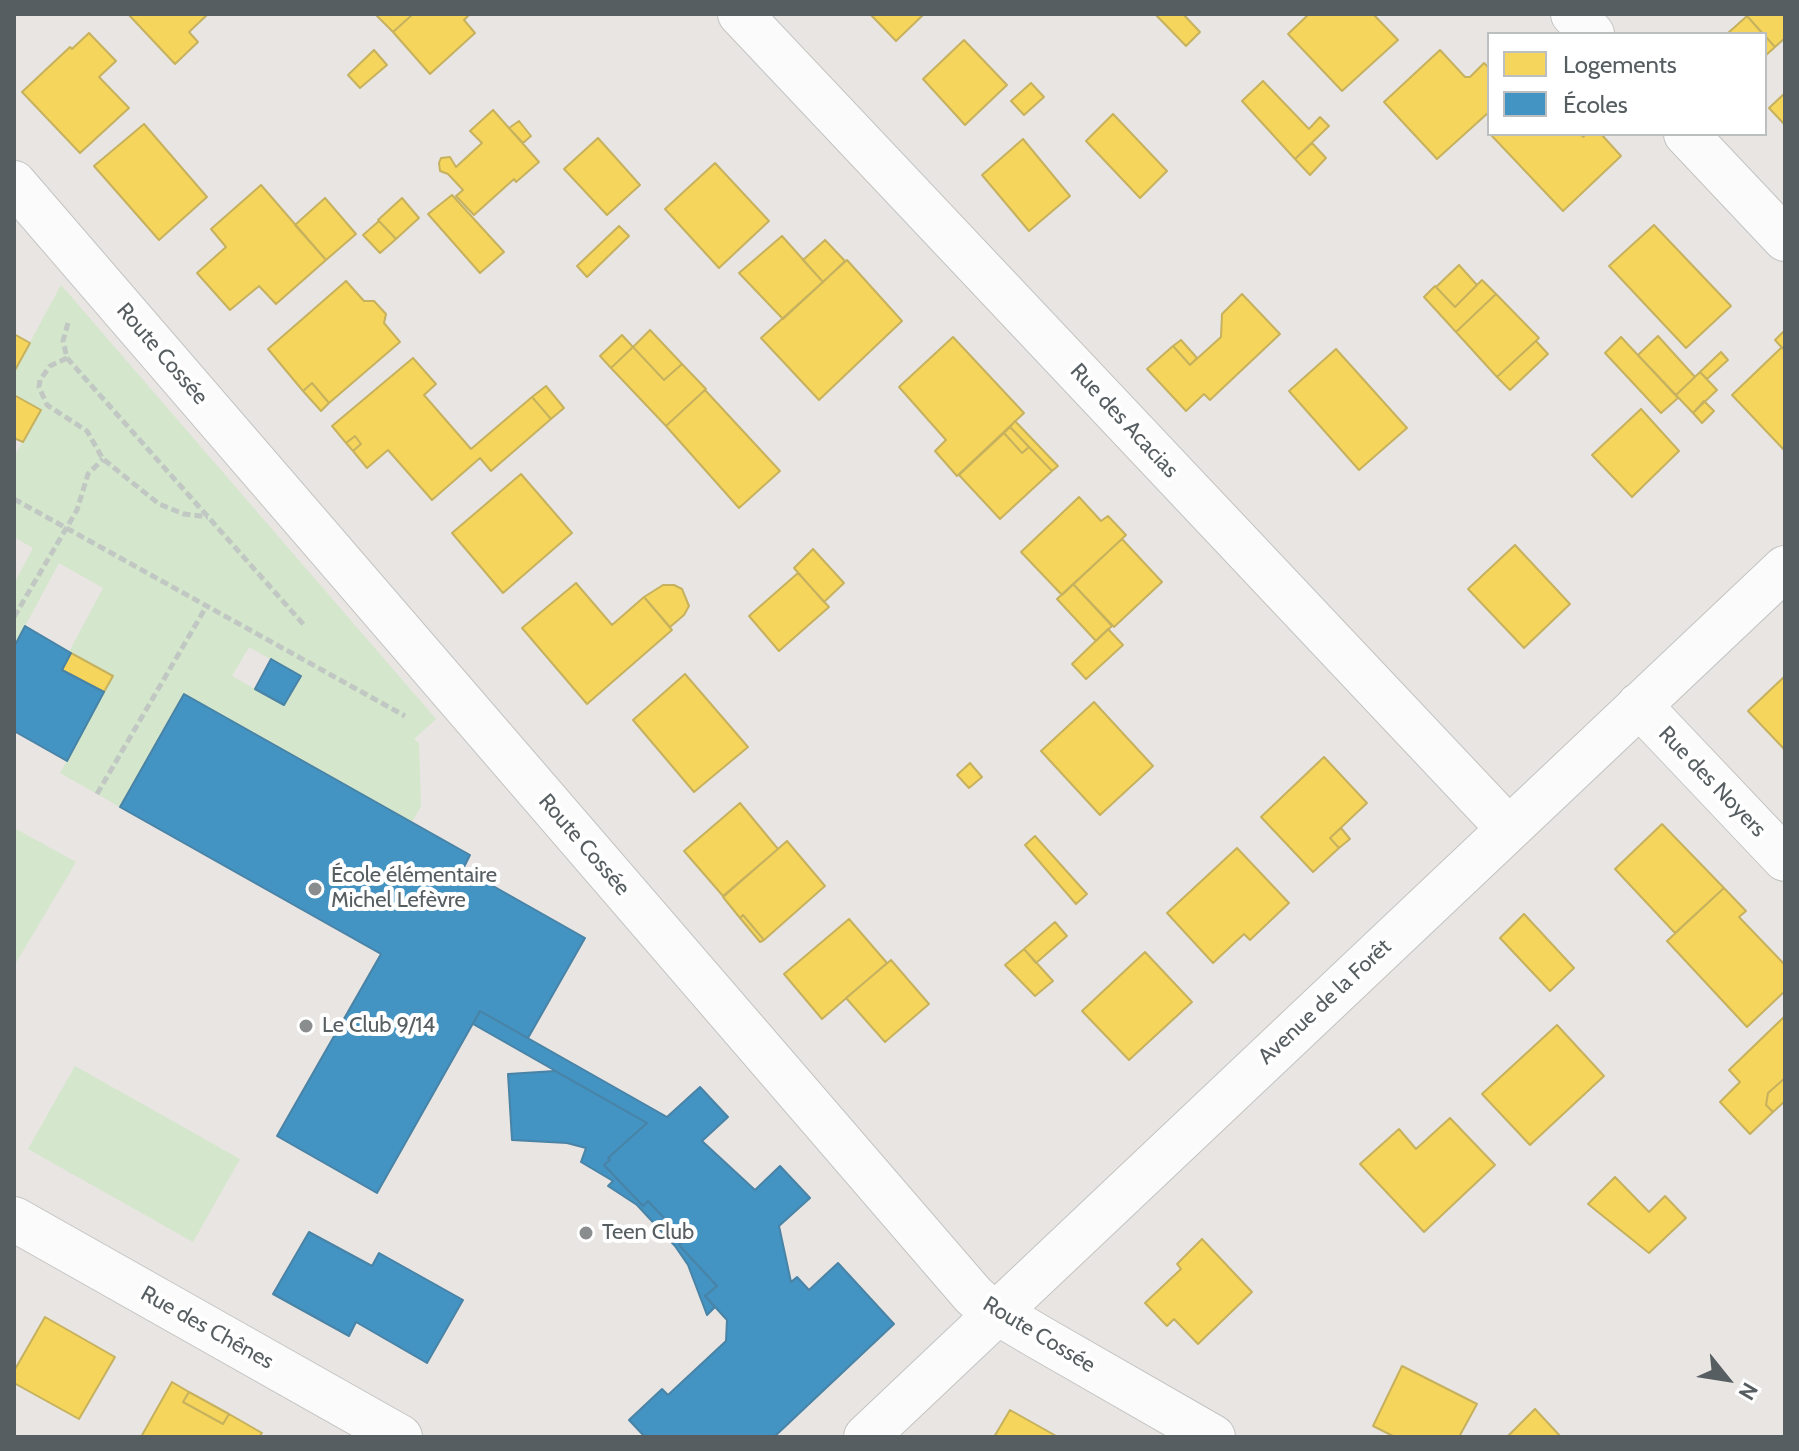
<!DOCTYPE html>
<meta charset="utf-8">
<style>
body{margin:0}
#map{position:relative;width:1799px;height:1451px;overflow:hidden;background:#e8e5e2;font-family:Cabin,sans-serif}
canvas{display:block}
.frame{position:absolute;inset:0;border:16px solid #575e61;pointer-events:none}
.legend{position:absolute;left:1487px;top:32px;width:280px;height:104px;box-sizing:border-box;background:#fff;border:2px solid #bcbfc0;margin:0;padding:10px 14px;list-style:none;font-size:24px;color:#575e61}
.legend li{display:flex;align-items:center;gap:16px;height:40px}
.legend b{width:40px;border:2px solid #bcbfc0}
.north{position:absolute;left:1687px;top:1339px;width:80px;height:80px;-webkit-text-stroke:6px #fff;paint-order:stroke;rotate:120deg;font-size:22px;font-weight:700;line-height:32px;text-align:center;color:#575e61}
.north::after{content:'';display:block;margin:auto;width:28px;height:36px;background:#575e61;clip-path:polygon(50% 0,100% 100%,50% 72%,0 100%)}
</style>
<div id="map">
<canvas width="1799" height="1451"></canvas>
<div class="frame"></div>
<ul class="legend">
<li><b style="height:22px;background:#f6d55c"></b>Logements</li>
<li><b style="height:22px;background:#4393c3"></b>Écoles</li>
</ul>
<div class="north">N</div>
</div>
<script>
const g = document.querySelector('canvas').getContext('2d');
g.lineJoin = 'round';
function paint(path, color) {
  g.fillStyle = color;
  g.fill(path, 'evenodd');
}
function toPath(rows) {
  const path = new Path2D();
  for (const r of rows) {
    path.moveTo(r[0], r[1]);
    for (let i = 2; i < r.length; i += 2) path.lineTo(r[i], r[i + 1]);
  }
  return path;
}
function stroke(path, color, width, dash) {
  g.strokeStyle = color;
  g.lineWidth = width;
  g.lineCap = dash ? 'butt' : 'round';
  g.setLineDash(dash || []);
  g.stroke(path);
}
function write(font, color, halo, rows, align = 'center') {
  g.font = font + ' Cabin,sans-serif';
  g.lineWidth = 8;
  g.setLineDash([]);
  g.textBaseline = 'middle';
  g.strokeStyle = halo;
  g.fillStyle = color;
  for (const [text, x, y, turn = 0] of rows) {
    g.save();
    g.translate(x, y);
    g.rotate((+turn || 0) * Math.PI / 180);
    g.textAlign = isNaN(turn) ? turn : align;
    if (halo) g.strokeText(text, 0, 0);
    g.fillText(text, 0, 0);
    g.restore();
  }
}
paint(toPath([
 [61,285,436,719,414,739,419,743,421,806,412,822,185,695,120,807,60,773,113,676,69,652,103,588,59,563,17,641,14,639,14,584,33,548,14,537,14,457,40,410,14,395,14,372],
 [249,647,300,676,283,705,232,676],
 [14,828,76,862,14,966],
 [75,1066,240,1159,193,1242,28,1149]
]), '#d4e6cb');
const homes = toPath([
 [128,14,208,14,189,32,198,42,175,64,128,14],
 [375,14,413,14,393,32,375,14],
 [413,14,470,14,464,20,475,33,430,74,393,32,413,14],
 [870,14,924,14,896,41,870,14],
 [1155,14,1183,14,1200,32,1186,46,1155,14],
 [1309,14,1373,14,1398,40,1342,91,1288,34,1309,14],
 [1749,14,1785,14,1785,38,1775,47,1747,16,1749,14],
 [1747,16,1763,34,1728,34,1728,33,1747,16],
 [89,33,116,61,99,77,129,108,80,153,22,92,70,47,72,49,89,33],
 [1765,36,1775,47,1765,56,1765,36],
 [964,40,1007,85,965,125,923,79,964,40],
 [374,50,387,65,360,88,348,75,374,50],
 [1440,50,1465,77,1470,77,1484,63,1489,68,1489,112,1437,159,1384,102,1440,50],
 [1263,81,1309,129,1320,117,1329,126,1295,159,1242,101,1263,81],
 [1031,83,1044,97,1024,115,1011,101,1031,83],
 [1785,93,1785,125,1769,108,1785,93],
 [493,110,539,162,516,182,514,179,474,215,456,196,463,190,448,174,440,171,439,163,441,158,450,157,456,167,482,143,470,131,493,110],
 [1113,114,1167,171,1140,198,1086,141,1113,114],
 [519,121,531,136,523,143,509,128,519,121],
 [144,124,207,197,159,240,94,166,144,124],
 [1494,134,1581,134,1583,137,1586,134,1601,134,1621,156,1563,211,1492,136,1494,134],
 [598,138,640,185,607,215,564,169,598,138],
 [1023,139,1070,196,1029,231,982,175,1023,139],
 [1312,143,1326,158,1310,175,1295,159,1312,143],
 [715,163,769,221,719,268,665,209,715,163],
 [261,185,326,260,276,304,259,286,230,310,197,273,226,247,211,229,261,185],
 [452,195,504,252,480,273,428,214,452,195],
 [325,198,356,234,326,260,295,225,325,198],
 [402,198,419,218,396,239,378,220,402,198],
 [379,221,396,239,380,253,363,235,379,221],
 [1654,225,1731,306,1686,348,1609,266,1654,225],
 [619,226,629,236,587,277,577,266,619,226],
 [782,236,823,282,783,319,739,273,782,236],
 [825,240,845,261,823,282,803,260,825,240],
 [847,260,902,321,819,400,761,338,847,260],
 [1459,265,1477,285,1455,307,1436,287,1459,265],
 [1482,280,1496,294,1456,332,1424,297,1435,286,1455,307,1482,280],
 [346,281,364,301,374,301,386,314,384,323,400,342,329,403,312,383,303,391,268,349,346,281],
 [1242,294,1280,334,1210,400,1204,394,1186,411,1147,369,1173,346,1190,365,1221,337,1222,314,1242,294],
 [1496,294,1539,338,1497,377,1456,332,1496,294],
 [650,330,682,364,664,380,633,347,650,330],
 [1783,332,1785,335,1785,351,1775,340,1783,332],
 [14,334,30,343,14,372,14,334],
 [622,335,633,347,611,368,600,356,622,335],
 [1658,336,1695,377,1676,395,1638,355,1658,336],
 [953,337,1024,413,957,476,935,451,946,440,899,387,953,337],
 [1621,337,1678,398,1661,413,1605,353,1621,337],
 [1181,340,1197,358,1190,365,1173,346,1181,340],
 [1536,341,1548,354,1510,390,1497,377,1536,341],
 [633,347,664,380,682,364,706,389,666,426,611,368,633,347],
 [1782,347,1785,351,1785,451,1732,395,1782,347],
 [1336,349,1407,428,1359,470,1289,391,1336,349],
 [1721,352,1728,360,1707,379,1700,372,1721,352],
 [413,358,436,384,424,395,471,449,532,397,551,419,491,471,480,458,432,500,388,450,367,468,353,451,361,444,355,436,346,443,332,426,413,358],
 [1700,372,1717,390,1693,413,1676,395,1700,372],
 [312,383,329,403,321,411,303,391,312,383],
 [546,386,564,408,551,419,532,397,546,386],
 [705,390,780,471,739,508,666,426,705,390],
 [14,395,41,410,23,442,14,438,14,395],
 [1704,401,1714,411,1702,423,1693,413,1704,401],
 [1641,409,1679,451,1632,497,1592,455,1641,409],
 [1015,421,1058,466,1052,471,1010,427,1015,421],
 [1010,427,1029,447,1022,453,1004,433,1010,427],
 [1004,433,1022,453,1029,447,1052,471,1000,519,959,475,1004,433],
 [355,436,361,444,353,451,346,443,355,436],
 [521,474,572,533,503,593,452,533,521,474],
 [1079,497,1101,521,1108,516,1126,535,1062,595,1021,552,1079,497],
 [1122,539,1162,582,1114,627,1073,584,1122,539],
 [1515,545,1570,604,1524,648,1468,589,1515,545],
 [813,549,844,583,824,602,794,568,813,549],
 [798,573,829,607,779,651,749,616,798,573],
 [576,583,612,625,644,597,672,630,587,704,522,628,576,583],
 [1073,584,1112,626,1096,641,1057,599,1073,584],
 [663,585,674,585,682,589,689,606,684,615,670,627,644,597,663,585],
 [1108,629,1123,645,1086,679,1072,664,1108,629],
 [71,653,113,676,104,692,62,670,71,653],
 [685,674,748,747,694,792,633,720,685,674],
 [1785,676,1785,750,1748,711,1785,676],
 [1094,702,1153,766,1100,815,1041,751,1094,702],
 [1324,757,1367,803,1330,838,1339,848,1313,872,1261,817,1324,757],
 [970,763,982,777,969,788,957,775,970,763],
 [740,803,778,849,723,896,684,851,740,803],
 [1662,824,1724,888,1675,933,1615,869,1662,824],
 [1341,828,1350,839,1339,848,1330,838,1341,828],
 [1035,836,1087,894,1076,904,1025,845,1035,836],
 [787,841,825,886,764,940,743,915,740,918,723,897,787,841],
 [1237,848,1289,903,1250,940,1244,934,1213,963,1167,913,1237,848],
 [1724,888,1746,911,1739,917,1785,965,1785,991,1747,1027,1667,941,1724,888],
 [1524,914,1574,968,1550,991,1500,938,1524,914],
 [743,915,764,940,760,942,740,918,743,915],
 [849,919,887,963,822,1019,784,974,849,919],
 [1055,922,1067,936,1036,963,1024,949,1055,922],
 [1024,949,1053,981,1035,996,1005,965,1024,949],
 [1145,952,1192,1002,1129,1060,1082,1011,1145,952],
 [891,960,929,1004,885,1042,846,998,891,960],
 [1785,1016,1785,1078,1768,1093,1766,1105,1773,1112,1750,1134,1720,1102,1740,1082,1729,1070,1785,1016],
 [1557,1025,1604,1076,1530,1145,1482,1094,1557,1025],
 [1785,1078,1785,1101,1773,1112,1766,1105,1768,1093,1785,1078],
 [1450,1118,1495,1165,1424,1232,1360,1164,1399,1129,1416,1149,1450,1118],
 [1615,1177,1649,1212,1665,1196,1686,1218,1649,1253,1588,1204,1615,1177],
 [1202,1239,1252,1292,1198,1344,1174,1319,1167,1326,1145,1303,1181,1269,1177,1264,1202,1239],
 [45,1317,115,1357,79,1419,14,1383,14,1371,45,1317],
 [1402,1366,1477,1404,1459,1437,1395,1437,1373,1426,1402,1366],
 [172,1382,189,1392,183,1402,223,1424,229,1414,262,1433,259,1437,141,1437,172,1382],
 [189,1392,229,1414,223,1424,183,1402,189,1392],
 [1535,1409,1561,1437,1507,1437,1535,1409],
 [1010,1410,1058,1437,994,1437,1010,1410]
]);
paint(homes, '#f6d55c');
stroke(homes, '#c6b15e', 2);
const schools = toPath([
 [25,626,71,653,62,670,104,692,67,761,14,731,14,647,25,626],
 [271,659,301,676,284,705,255,689,271,659],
 [184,694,470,855,463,869,585,938,528,1038,480,1011,377,1193,277,1136,381,954,120,807,184,694],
 [480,1011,667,1117,700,1087,728,1117,702,1141,755,1190,780,1166,810,1198,779,1226,791,1282,797,1277,809,1290,838,1263,894,1324,774,1437,645,1437,629,1420,662,1389,668,1395,726,1341,727,1320,705,1296,717,1286,679,1245,685,1240,648,1201,643,1206,604,1165,610,1160,608,1158,647,1123,473,1024,480,1011],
 [555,1071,647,1123,608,1158,610,1160,604,1165,643,1206,648,1201,685,1240,679,1245,717,1286,705,1296,715,1307,707,1315,688,1265,675,1246,637,1205,608,1186,613,1181,581,1162,586,1148,567,1143,512,1140,508,1074,555,1071],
 [309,1232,372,1266,379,1253,463,1300,427,1363,356,1322,349,1336,273,1294,309,1232]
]);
paint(schools, '#4393c3');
stroke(schools, '#4983a6', 2);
const street = toPath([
 [740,14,1508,828],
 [1573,14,1592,34],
 [1686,134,1785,239],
 [14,183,973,1295,983,1304,1037,1336,1213,1437],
 [1639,705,1785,859],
 [14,1219,400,1437],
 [866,1437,1785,568]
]);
stroke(street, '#c3c4c3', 46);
stroke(toPath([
 [68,323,63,341,67,358,304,625],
 [67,358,50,366,40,380,39,387,47,405,87,431,103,459,159,504,184,514,208,517],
 [14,499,405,716],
 [14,617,77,510,88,474,103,459],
 [97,794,206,607]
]), '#c1c8c3', 5, [8, 4]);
stroke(street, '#fcfbfb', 44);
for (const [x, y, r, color] of [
 [315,889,8,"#8a8d8e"],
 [306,1026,8,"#8a8d8e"],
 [586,1233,8,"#8a8d8e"]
]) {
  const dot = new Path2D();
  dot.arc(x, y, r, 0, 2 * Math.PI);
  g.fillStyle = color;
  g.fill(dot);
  stroke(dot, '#fff', 3);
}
write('22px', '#575e61', '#fff', [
 ["Route Cossée",162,354,49],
 ["Rue des Acacias",1124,421,47],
 ["Rue des Noyers",1712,782,46],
 ["Route Cossée",584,845,49],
 ["Avenue de la Forêt",1325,1002,-43],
 ["Rue des Chênes",207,1328,29],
 ["Route Cossée",1039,1335,31]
]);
write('22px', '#575e61', '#fff', [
 ["École élémentaire",331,876],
 ["Michel Lefèvre",331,901],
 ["Le Club 9/14",322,1026],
 ["Teen Club",602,1233]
], 'left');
</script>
